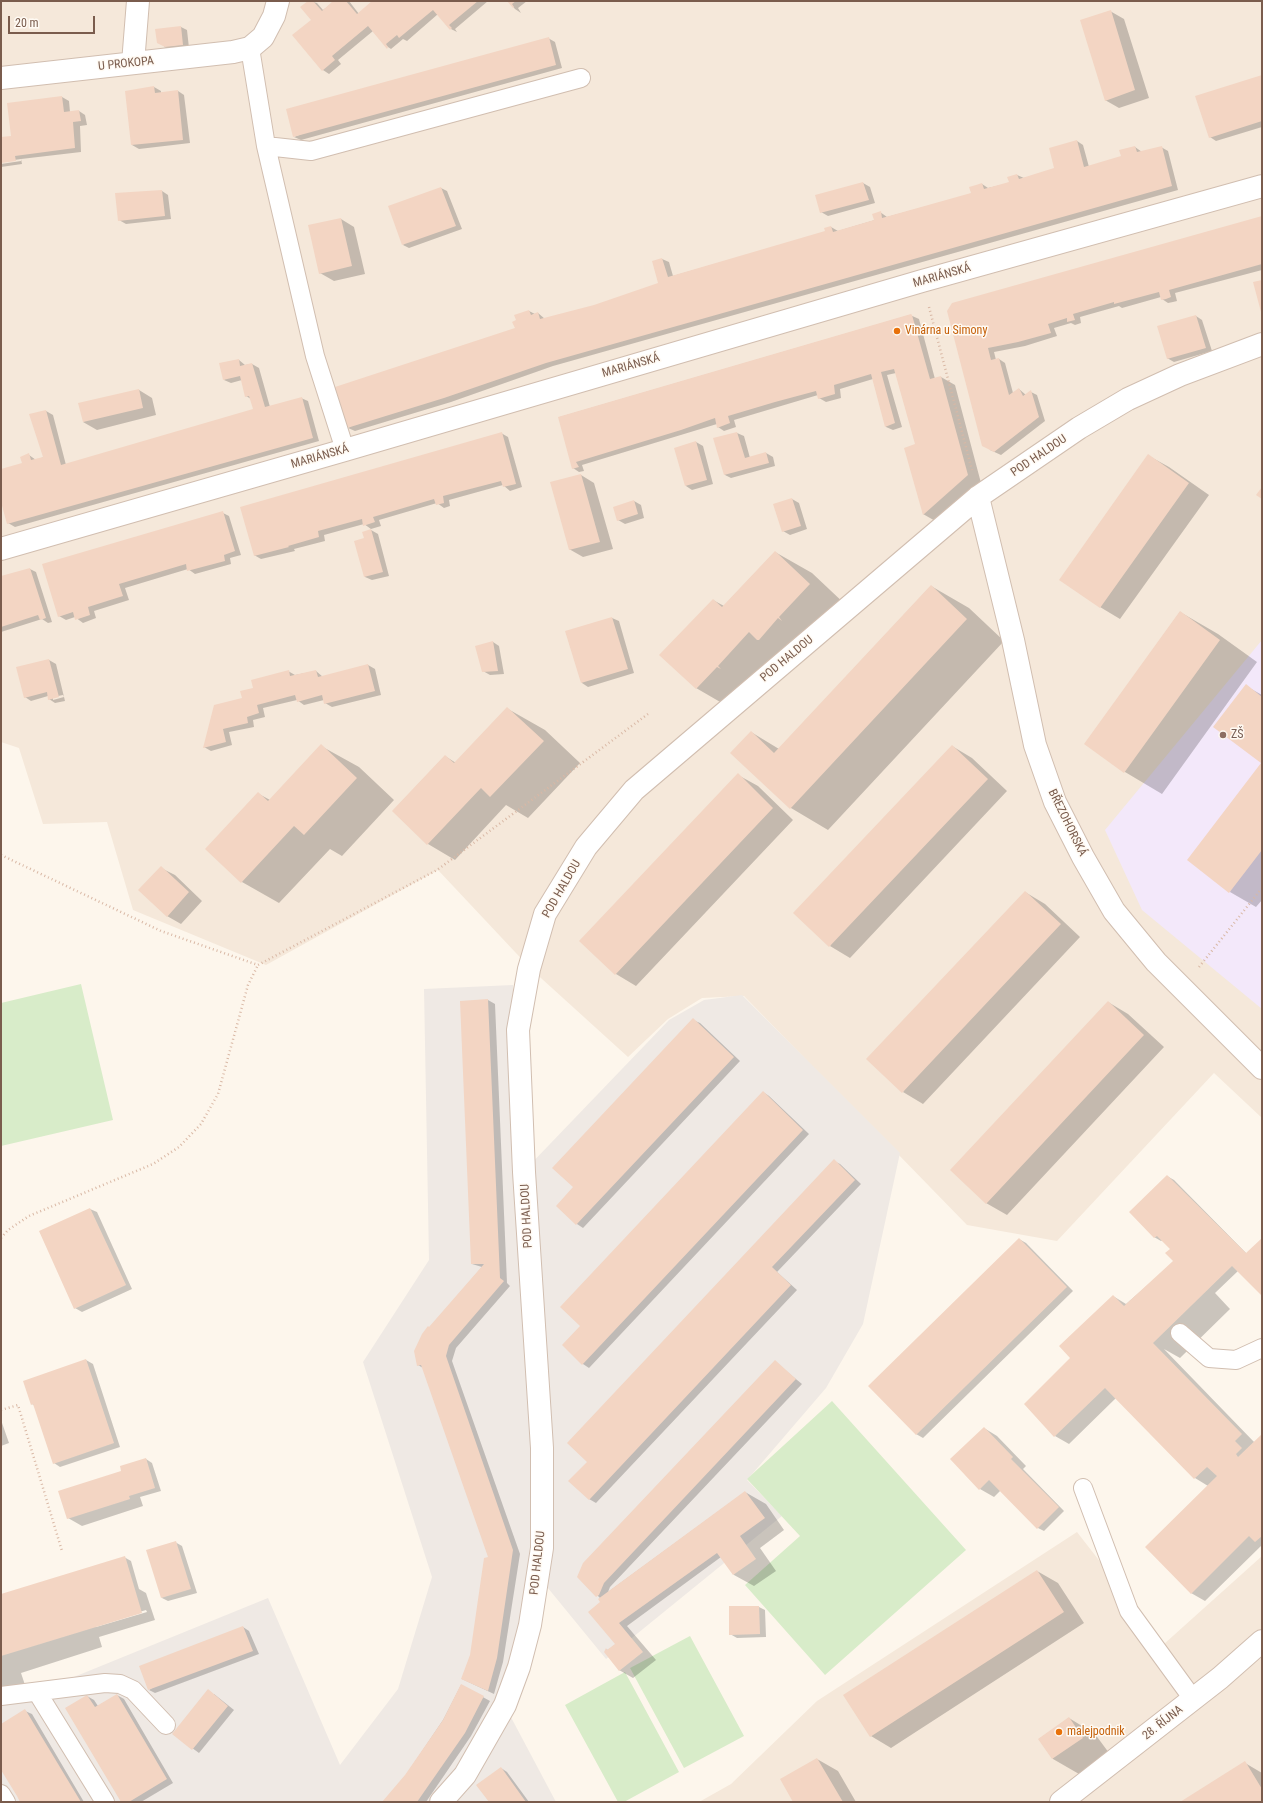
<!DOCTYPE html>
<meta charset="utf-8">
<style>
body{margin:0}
#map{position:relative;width:1263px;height:1803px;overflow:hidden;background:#fdf6ec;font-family:"Roboto Condensed",sans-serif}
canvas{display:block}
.frame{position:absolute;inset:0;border:2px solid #7a5c4d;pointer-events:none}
.scale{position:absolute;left:8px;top:16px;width:87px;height:18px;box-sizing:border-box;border:2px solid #7a5c4d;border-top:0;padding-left:5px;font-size:12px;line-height:14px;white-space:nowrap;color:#7a5c4d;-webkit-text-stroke:3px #fffaf3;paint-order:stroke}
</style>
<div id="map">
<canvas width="1263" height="1803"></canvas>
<div class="frame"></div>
<div class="scale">20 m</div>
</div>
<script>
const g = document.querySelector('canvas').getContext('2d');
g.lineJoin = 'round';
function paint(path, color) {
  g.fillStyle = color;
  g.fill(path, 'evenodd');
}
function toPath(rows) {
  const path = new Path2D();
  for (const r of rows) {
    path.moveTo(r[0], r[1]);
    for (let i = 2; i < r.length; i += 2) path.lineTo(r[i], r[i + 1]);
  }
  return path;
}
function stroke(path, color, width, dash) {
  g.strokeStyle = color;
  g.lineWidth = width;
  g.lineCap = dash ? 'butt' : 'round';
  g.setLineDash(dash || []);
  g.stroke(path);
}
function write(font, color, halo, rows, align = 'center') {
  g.font = font + ' "Roboto Condensed",sans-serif';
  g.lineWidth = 3;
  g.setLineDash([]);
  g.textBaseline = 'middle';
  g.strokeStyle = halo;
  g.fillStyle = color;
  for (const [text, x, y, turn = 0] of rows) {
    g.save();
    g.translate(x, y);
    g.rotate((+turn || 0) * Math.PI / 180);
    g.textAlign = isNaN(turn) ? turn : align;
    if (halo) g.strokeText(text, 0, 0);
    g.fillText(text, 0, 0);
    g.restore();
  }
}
paint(toPath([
 [1,1,1262,1,1262,1118,1214,1073,1057,1241,967,1225,744,996,702,998,668,1019,628,1057,531,969,438,870,266,965,133,910,107,822,43,824,19,748,1,742],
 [1077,1532,1164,1644,1262,1556,1262,1802,699,1802,731,1784,817,1701]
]), '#f5e8da');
paint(toPath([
 [513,985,525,1170,669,1020,704,1000,742,995,900,1153,863,1324,826,1388,747,1480,782,1516,606,1659,543,1582,505,1706,556,1802,1,1802,1,1693,37,1692,268,1598,340,1765,398,1689,432,1577,363,1362,429,1260,424,989]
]), '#efe9e4');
paint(toPath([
 [1262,640,1262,1009,1142,910,1105,830]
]), '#f3e8fa');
paint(toPath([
 [81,984,113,1120,1,1146,1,1003],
 [832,1401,966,1550,825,1675,745,1585,800,1536,747,1479],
 [690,1636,744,1736,684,1768,630,1668],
 [625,1672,679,1772,624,1802,618,1802,565,1705]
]), '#d8ecc9');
paint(toPath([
 [309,1,317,3,323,10,335,1,349,1,359,14,374,1,488,1,455,29,457,32,451,29,438,14,407,41,403,39,391,49,385,45,373,31,338,60,341,64,329,74,323,70,294,35,313,20],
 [508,1,527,1,518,8,521,13,515,9],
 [1110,11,1124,19,1149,98,1119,108,1105,100],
 [181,27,187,30,189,48,172,50,164,47],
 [548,38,555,42,562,68,301,140,294,137],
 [1262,76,1262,127,1216,141,1210,137],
 [154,87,161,91,161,93,178,91,184,95,190,143,139,149,132,145,126,92],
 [62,97,69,101,70,112,79,111,85,115,87,125,80,126,81,152,21,159,22,164,1,167,1,164,21,161,21,159,1,162,1,138,12,137],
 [1077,141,1083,145,1089,167,1123,157,1135,147,1142,152,1161,147,1168,151,1178,190,553,366,451,402,355,431,348,428,516,329,529,311,535,314,538,313,545,319,594,306,660,284,662,259,669,262,673,276,827,232,831,227,838,231,875,220,880,212,887,217,972,194,982,184,988,188,1010,183,1017,175,1024,178,1056,169],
 [863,183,870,187,875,203,828,216,821,212],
 [441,188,447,191,462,229,409,248,403,245],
 [162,191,168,195,171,219,126,224,119,220],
 [1262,217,1262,270,1175,293,1177,301,1173,302,1168,303,1162,299,1161,297,1122,308,1119,306,1080,317,1081,323,1075,325,1071,323,1054,328,1057,336,1025,346,994,352,996,360,999,359,1005,363,1013,393,1019,389,1026,395,1031,392,1037,395,1045,421,1001,455,990,450,948,311],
 [341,219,354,227,365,274,334,281,320,273],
 [910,315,919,319,935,379,941,377,955,385,981,483,937,522,923,514,916,444,896,373,887,375,902,427,893,430,886,427,873,379,840,389,841,398,826,402,819,398,818,395,734,420,736,427,724,431,718,427,717,424,582,465,584,471,579,472,573,468,560,417],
 [1196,316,1202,320,1212,351,1174,362,1167,358],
 [239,360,245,365,252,364,259,368,270,407,301,398,308,401,319,441,15,527,8,523,1,499,1,470,23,464,29,455,36,460,44,457,46,411,53,415,66,465,254,410,251,399,246,396,242,380,231,383,224,380],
 [139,390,152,398,156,415,97,430,83,422],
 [501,433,508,437,522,487,510,491,503,485,449,500,450,506,444,508,437,503,379,520,381,526,371,529,364,524,324,535,325,541,294,549,295,551,261,559,254,555],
 [737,433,744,436,750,458,766,453,773,457,775,466,731,478,725,475,715,439],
 [696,442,703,446,713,484,692,490,686,486],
 [1149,456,1169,467,1209,495,1120,619,1100,607],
 [581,475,594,483,613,549,583,557,569,549],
 [792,499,799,503,807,529,790,535,783,531],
 [634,501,641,505,644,518,625,524,618,520],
 [223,513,229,516,241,555,230,558,231,564,195,574,188,569,125,588,129,600,94,611,96,618,83,623,75,617,66,620,59,616],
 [371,530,378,534,389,576,372,580,365,577,365,539],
 [775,552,812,573,847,606,734,710,696,688,713,600,724,606],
 [30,569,36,572,52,622,48,623,42,619,1,632,1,577],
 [931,586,969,608,1004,641,828,830,791,808,751,732,779,749],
 [1180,612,1218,634,1257,662,1162,794,1125,772,1086,744],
 [612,618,619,621,634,673,588,687,582,683,566,632],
 [493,642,499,646,504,674,490,675,483,671],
 [49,660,56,664,65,701,55,703,49,699,48,696,31,701,25,697],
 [63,695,64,697,53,700,53,697],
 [368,665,375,669,381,695,332,707,325,703,324,700,304,705,297,700,263,708,265,717,253,720,254,727,229,732,232,745,211,751,204,747,243,698,254,689,288,671,295,675,316,671,323,677],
 [1246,686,1262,695,1262,762],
 [508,709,545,730,580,763,528,818,506,805,455,860,428,844,393,811,445,756,456,763],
 [321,746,359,767,394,800,342,856,330,849,279,903,242,882,259,794,270,800],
 [952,746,972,758,1007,791,850,958,830,946],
 [1262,763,1262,900,1256,907,1230,892],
 [738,775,758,786,793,820,636,986,616,974,581,941],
 [161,868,175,875,202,901,181,924,167,916],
 [1025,892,1045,904,1080,937,923,1104,903,1092],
 [488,1000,495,1004,507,1283,510,1286,456,1348,452,1361,520,1554,503,1662,494,1694,462,1679,471,1655,490,1558,423,1368,418,1365,430,1328,482,1267,472,1264,461,1002],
 [1108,1002,1128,1014,1164,1047,1007,1215,986,1203],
 [693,1020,700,1023,740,1061,583,1228,577,1224,557,1206,575,1187],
 [763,1092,769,1096,809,1134,589,1368,583,1364,581,1326],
 [834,1161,840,1164,861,1184,777,1272,797,1290,596,1503,589,1499,588,1462],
 [1167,1176,1174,1180,1247,1254,1262,1239,1262,1295,1238,1271,1215,1293,1230,1309,1180,1358,1164,1349,1255,1443,1262,1435,1262,1545,1205,1601,1191,1593,1208,1486,1195,1478,1116,1398,1069,1444,1055,1436,1072,1358,1113,1296,1126,1304,1175,1261,1171,1249,1163,1240,1161,1241,1154,1237],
 [90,1209,97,1212,132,1289,82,1312,75,1308,40,1232],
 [1019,1239,1026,1243,1073,1291,923,1438,916,1434],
 [86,1360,93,1364,120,1447,60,1467,54,1463,35,1406,32,1404],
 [775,1362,802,1384,610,1587,608,1592,745,1492,766,1504,784,1530,760,1548,776,1571,754,1586,734,1575,721,1557,627,1626,656,1660,633,1678,619,1670,606,1649,608,1650,616,1644,600,1603,600,1598,578,1576],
 [1,1420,9,1443,1,1446],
 [984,1428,997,1436,1026,1466,1023,1469,1064,1511,1044,1531,1038,1528,1001,1490,994,1497,980,1489],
 [146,1459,152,1463,161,1491,140,1497,143,1506,82,1526,68,1518,121,1472],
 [175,1542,182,1546,197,1593,168,1601,162,1598],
 [124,1557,131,1561,139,1589,146,1593,155,1620,99,1637,102,1647,21,1673,25,1685,1,1692,1,1595],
 [146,1610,147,1612,96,1627,96,1625],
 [1037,1571,1058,1583,1084,1623,891,1748,871,1736],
 [759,1607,765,1610,766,1637,737,1638,730,1634],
 [243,1627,249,1631,259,1654,155,1693,149,1690],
 [461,1685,490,1701,471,1736,426,1802,384,1802,406,1775,443,1720],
 [214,1694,234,1710,199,1753,173,1734],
 [117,1695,124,1699,173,1783,141,1802,123,1802,87,1696,94,1700,98,1706],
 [25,1711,32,1714,84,1802,22,1802,1,1768,1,1725],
 [1069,1718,1095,1734,1109,1753,1079,1774,1053,1759,1039,1739],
 [817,1759,838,1771,856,1802,794,1802],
 [1245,1763,1262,1773,1262,1802,1182,1802],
 [501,1768,507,1772,529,1802,490,1802]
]), '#0003');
paint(toPath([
 [308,1,313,1,322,11,333,1,346,1,357,14,372,1,478,1,449,25,452,28,450,30,433,10,399,38,397,35,386,44,388,47,387,49,368,26,332,56,335,60,322,71,292,35,311,20,300,7],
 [507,1,516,1,512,4,514,7,513,8],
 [1111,10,1135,90,1105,101,1080,20],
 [181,26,183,45,165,47,157,43,155,29],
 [549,37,556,65,293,137,286,109],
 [1262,75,1262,121,1209,138,1195,96],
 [154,86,155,93,178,90,183,140,131,145,125,91],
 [62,96,64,112,79,110,81,121,73,122,75,148,15,156,16,161,1,163,1,137,11,136,7,103],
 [1077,140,1084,167,1121,156,1119,150,1135,146,1137,152,1162,146,1172,186,546,363,444,398,347,428,335,387,515,328,512,322,516,320,514,315,529,310,531,315,538,312,540,319,594,305,658,283,652,261,662,258,668,277,825,231,824,228,831,226,833,232,874,220,872,214,881,211,882,218,971,193,969,187,976,185,982,183,984,189,1009,182,1007,177,1017,174,1019,179,1054,168,1049,148],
 [863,182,869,200,820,213,815,195],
 [441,187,456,226,402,245,388,206],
 [162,190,165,216,118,221,115,193],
 [1262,216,1262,264,1169,290,1171,297,1166,299,1161,300,1159,292,1114,304,1114,302,1073,314,1075,320,1067,322,1067,318,1048,324,1051,333,1018,342,988,348,991,360,999,358,1009,395,1019,388,1023,396,1031,390,1039,417,994,452,982,446,947,311,952,303],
 [341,218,352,266,319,274,308,225],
 [1262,280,1262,311,1261,312,1253,282],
 [911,314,912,315,930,379,941,376,968,475,923,515,904,448,915,444,894,369,881,372,895,423,885,427,871,374,834,385,835,394,818,399,816,391,775,402,728,416,730,423,717,428,715,418,681,430,576,462,579,467,572,469,558,417],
 [1196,315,1206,348,1167,359,1157,326],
 [239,359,240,366,252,363,265,407,302,397,313,438,7,524,1,502,1,469,22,463,20,457,29,453,31,460,43,457,29,414,46,410,61,465,253,409,249,396,245,397,240,376,223,380,219,363],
 [139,389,143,408,83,422,78,403],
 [502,432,516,484,503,487,501,481,443,496,444,503,436,505,434,499,373,517,375,522,363,526,362,519,318,531,319,537,288,546,289,547,254,556,240,507],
 [737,432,745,458,766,452,769,463,724,475,713,438],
 [696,441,707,480,685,486,674,448],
 [1148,454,1189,483,1100,608,1059,580],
 [581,474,600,542,569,550,550,482],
 [1262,487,1262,499,1256,495],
 [792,498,801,526,782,532,773,504],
 [634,500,638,514,617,521,613,507],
 [223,511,235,551,224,555,225,561,187,571,186,564,119,584,123,596,88,607,90,615,75,620,73,612,58,617,42,564],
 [371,529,383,572,364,577,354,541,364,538,362,532],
 [775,551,810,584,779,617,782,621,778,618,759,640,757,640,749,632,718,666,721,669,717,667,696,689,659,655,713,599,722,607],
 [30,568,46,618,40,620,38,615,1,627,1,576],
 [931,585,967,619,790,809,730,753,751,731,774,753],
 [1180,611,1220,640,1124,773,1084,744],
 [612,617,628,669,581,683,565,631],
 [493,641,498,671,482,672,475,646],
 [49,659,59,697,48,700,47,692,24,698,16,667],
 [368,664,375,691,324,704,322,695,297,702,295,695,257,705,259,713,247,717,248,723,223,729,226,742,203,748,214,705,242,698,240,691,253,688,251,680,289,670,290,676,316,670,318,677],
 [1246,684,1262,697,1262,850,1229,893,1187,860,1261,763,1213,727],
 [507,707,544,741,490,797,481,788,427,845,392,811,445,755,454,763],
 [321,744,357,778,304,835,294,826,241,883,205,849,258,792,268,801],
 [952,745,988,779,829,947,793,913],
 [738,773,773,808,615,975,579,941],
 [161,866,189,892,167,917,138,890],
 [1025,891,1061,924,902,1093,866,1059],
 [488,999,500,1278,504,1281,449,1345,446,1356,513,1550,497,1658,488,1691,461,1679,470,1655,484,1558,488,1557,421,1365,417,1366,414,1351,422,1334,428,1326,429,1327,484,1264,471,1264,460,1001],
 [1108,1001,1144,1035,986,1204,950,1170],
 [693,1018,734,1057,576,1225,556,1206,573,1187,552,1168],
 [763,1091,803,1130,582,1365,562,1345,580,1326,560,1307],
 [834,1159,855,1180,772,1267,791,1285,589,1500,568,1481,587,1462,567,1443],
 [1167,1175,1246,1253,1262,1238,1262,1296,1232,1266,1153,1343,1242,1434,1235,1441,1242,1448,1236,1454,1238,1457,1262,1434,1262,1536,1255,1542,1249,1536,1191,1594,1145,1547,1217,1476,1207,1467,1194,1479,1105,1388,1054,1437,1024,1404,1070,1358,1059,1346,1113,1295,1124,1306,1173,1261,1165,1253,1170,1249,1157,1236,1154,1238,1129,1212],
 [90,1208,126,1285,74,1309,39,1231],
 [1019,1238,1067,1287,916,1435,868,1386],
 [86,1359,114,1443,53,1464,33,1404,31,1405,23,1381],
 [775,1360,796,1379,604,1583,599,1595,596,1597,577,1577,583,1563],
 [984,1427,1013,1457,1011,1459,1059,1507,1037,1529,989,1480,979,1490,950,1459],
 [146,1458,155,1488,129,1496,130,1499,67,1519,58,1491,121,1471,120,1466],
 [745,1491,765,1518,740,1536,756,1559,733,1575,717,1553,619,1623,643,1652,619,1671,604,1652,606,1648,607,1650,615,1644,588,1612,600,1602,598,1599],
 [176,1541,191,1589,161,1598,146,1550],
 [125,1556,142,1613,1,1656,1,1594],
 [1037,1570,1064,1612,870,1737,843,1695],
 [729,1606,759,1606,760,1634,729,1635],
 [243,1626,253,1651,148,1690,139,1666],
 [461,1684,484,1696,465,1733,417,1802,382,1802,405,1775,443,1720],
 [208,1689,228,1706,192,1750,172,1734],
 [117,1694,167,1779,129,1802,121,1802,65,1708,87,1695,95,1707],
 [25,1709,40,1734,81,1802,20,1802,17,1796,1,1770,1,1724],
 [1069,1717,1083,1738,1052,1759,1038,1739],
 [817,1758,843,1802,793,1802,780,1779],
 [1245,1761,1262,1789,1262,1802,1180,1802],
 [501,1767,526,1802,489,1802,476,1785]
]), '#f3d5c3');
const lane = toPath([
 [250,48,266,146,315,356,345,450],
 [266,146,311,151,581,78],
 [1180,1333,1209,1358,1236,1360,1262,1348],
 [1083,1488,1129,1611,1193,1699],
 [37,1692,105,1802],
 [1,1696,105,1683,120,1684,133,1690,166,1725],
 [1,1794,6,1802]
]);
const street = toPath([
 [133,63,138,1],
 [1,78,233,52,250,48,263,37,274,16,278,1],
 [978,497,1013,640,1035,745,1055,802,1083,857,1114,911,1156,962,1262,1068],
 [1,549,345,450,922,281,1262,186],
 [441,1802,465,1775,505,1705,519,1667,530,1625,542,1548,542,1448,524,1172,518,1030,529,969,545,914,586,847,634,790,978,497,1079,428,1128,399,1180,375,1262,344],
 [1061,1802,1220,1678,1262,1641]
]);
stroke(lane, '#d1beb0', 20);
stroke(street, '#d1beb0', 24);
stroke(toPath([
 [929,307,972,470],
 [1,855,161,931,258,965,437,870,648,714],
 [1199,967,1262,888],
 [1,1238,8,1230,29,1216,153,1164,179,1147,201,1124,218,1094,248,985,258,965],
 [1,1410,18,1405,62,1551]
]), '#d9b8a5', 2.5, [1, 3]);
stroke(lane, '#fff', 18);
stroke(street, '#fff', 22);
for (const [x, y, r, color] of [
 [897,331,4,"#e8710a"],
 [1223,735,4,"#8d6e63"],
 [1059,1732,4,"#e8710a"]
]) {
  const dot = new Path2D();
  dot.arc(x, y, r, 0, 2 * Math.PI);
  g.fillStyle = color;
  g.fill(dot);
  stroke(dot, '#fffaf3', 1.5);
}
write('12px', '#7a5c4d', '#fffaf3', [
 ["U PROKOPA",126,64,-6],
 ["MARIÁNSKÁ",942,276,-16],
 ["MARIÁNSKÁ",631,366,-16],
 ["POD HALDOU",1039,456,-34],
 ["MARIÁNSKÁ",320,457,-16],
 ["POD HALDOU",787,659,-40],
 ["BŘEZOHORSKÁ",1067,823,64],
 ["POD HALDOU",562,889,-60],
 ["POD HALDOU",527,1216,-93],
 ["POD HALDOU",538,1563,-84],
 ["28. ŘÍJNA",1163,1723,-38]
]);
write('12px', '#c56008', '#fffaf3', [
 ["Vinárna u Simony",905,331],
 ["malejpodnik",1067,1732]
], 'left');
write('12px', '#785e54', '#fffaf3', [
 ["ZŠ",1231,735]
], 'left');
</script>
